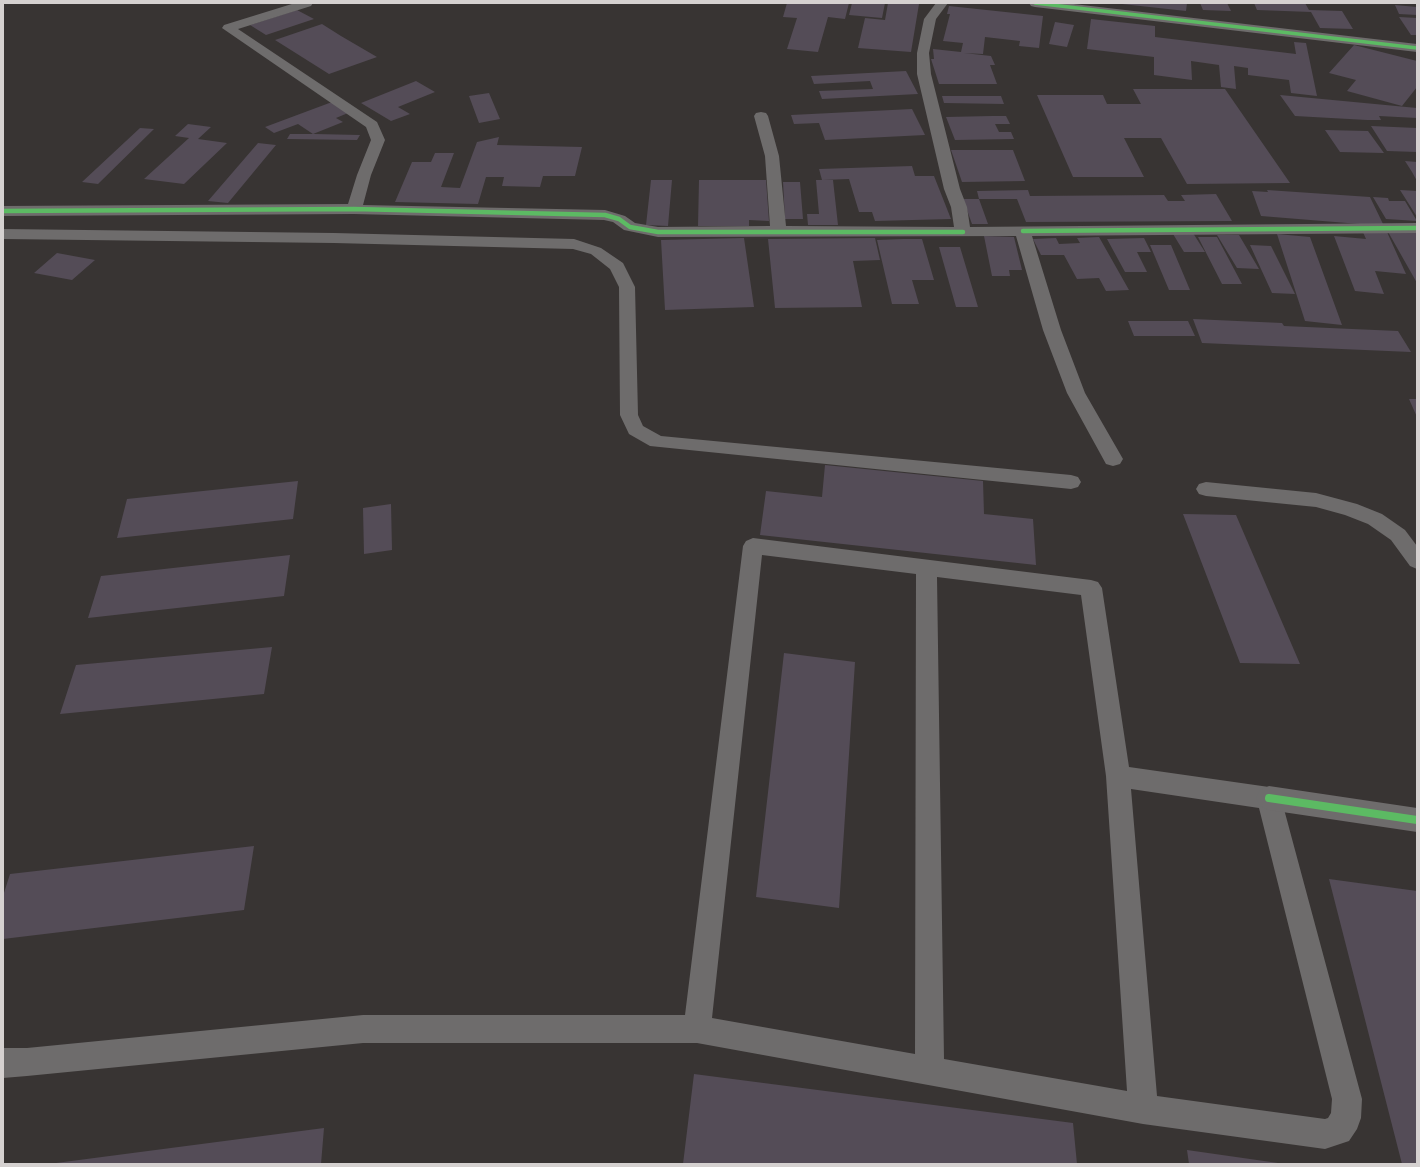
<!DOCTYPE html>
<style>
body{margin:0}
#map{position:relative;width:1420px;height:1167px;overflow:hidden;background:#383433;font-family:"Source Sans 3",sans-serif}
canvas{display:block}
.frame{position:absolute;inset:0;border:4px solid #d5d1d0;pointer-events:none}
</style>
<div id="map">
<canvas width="1420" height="1167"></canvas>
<div class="frame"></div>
</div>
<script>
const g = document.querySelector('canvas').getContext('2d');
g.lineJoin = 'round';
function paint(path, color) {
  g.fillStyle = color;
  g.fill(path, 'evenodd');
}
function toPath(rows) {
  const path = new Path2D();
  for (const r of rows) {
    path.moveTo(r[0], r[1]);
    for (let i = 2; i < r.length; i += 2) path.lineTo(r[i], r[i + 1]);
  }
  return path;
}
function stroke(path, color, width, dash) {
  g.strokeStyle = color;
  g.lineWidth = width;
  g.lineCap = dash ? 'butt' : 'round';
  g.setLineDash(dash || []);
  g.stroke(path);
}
paint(toPath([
 [787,3,849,3,845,19,828,17,818,52,787,49,797,18,783,17],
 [852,3,885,3,882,18,849,15],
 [888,3,919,4,911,52,858,48,865,18,885,20],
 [1122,3,1187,3,1186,11,1122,4],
 [1200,3,1227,3,1231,11,1203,10],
 [1254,3,1305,3,1309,10,1342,11,1353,29,1320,28,1311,12,1257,10],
 [1395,5,1417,7,1417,15,1399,14],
 [949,6,1043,16,1039,48,1019,46,1020,41,985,37,983,54,964,53,991,56,995,65,990,65,997,84,939,84,931,59,934,59,933,49,961,52,963,43,943,41,950,14,947,14],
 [297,10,314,19,266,35,250,25],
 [1399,17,1417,18,1417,35,1411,35],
 [1091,19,1155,26,1155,37,1296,54,1294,42,1306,43,1317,96,1291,93,1289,80,1248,75,1248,68,1234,66,1236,89,1221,87,1219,65,1191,61,1192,80,1154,75,1154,57,1087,49],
 [1055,22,1074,25,1067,47,1049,44],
 [322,24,341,36,377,57,329,74,275,40],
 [1354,45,1417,61,1417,87,1402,106,1347,91,1356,80,1329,73],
 [906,71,918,94,822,99,819,91,873,89,870,81,814,84,811,76],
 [416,81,435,92,398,107,410,114,391,121,361,103],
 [1133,89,1225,89,1290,183,1187,184,1161,138,1124,138,1144,177,1073,177,1037,95,1103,95,1107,104,1141,104],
 [489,93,500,119,479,123,469,96],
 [1280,95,1417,108,1417,118,1379,116,1381,120,1367,120,1295,116],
 [942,96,1001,96,1004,104,944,103],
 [332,102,348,113,336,118,343,122,313,134,298,124,274,133,265,127],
 [912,109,925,135,825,140,819,123,794,124,791,115],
 [992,116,1006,116,1010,124,995,124,999,132,1011,132,1014,139,955,140,946,117],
 [188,124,211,127,198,139,227,143,184,184,144,179,189,138,175,136],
 [1371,126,1417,128,1417,152,1387,151],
 [140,128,154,129,98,184,82,182],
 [1325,130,1368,131,1384,153,1340,152],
 [290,134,315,134,360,135,357,140,287,139],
 [499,137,497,145,582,147,575,176,543,176,540,187,502,186,504,177,486,177,478,204,395,202,412,162,431,162,435,153,454,153,441,187,460,188,477,142],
 [258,143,276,145,228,203,208,201],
 [951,150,1013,150,1025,181,962,182],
 [1405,161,1417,162,1417,181,1412,172],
 [912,166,915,176,934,176,951,219,875,221,872,212,859,212,849,179,822,180,819,169],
 [651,180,672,180,668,226,646,225],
 [699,180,766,180,769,221,749,220,749,226,698,226],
 [816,180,833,180,838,225,808,225,807,214,819,214],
 [783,182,800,182,803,219,785,219],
 [1028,190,1030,196,1164,195,1168,201,1185,201,1181,195,1216,194,1232,221,1026,222,1017,199,979,199,977,191],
 [1267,190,1370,197,1384,226,1261,216,1252,191,1268,192],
 [1400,190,1417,191,1417,217,1412,209],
 [1373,197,1388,198,1389,201,1405,201,1417,221,1386,219],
 [963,199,979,199,988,224,972,224],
 [1362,230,1387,232,1406,274,1375,271,1384,294,1355,291,1334,236,1366,239],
 [1387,230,1416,232,1417,234,1417,283],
 [1193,233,1205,252,1184,252,1173,234],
 [1277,234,1310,237,1342,325,1305,321],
 [1217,235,1239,235,1259,269,1237,268],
 [984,236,1014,237,1022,270,1009,270,1010,276,992,276],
 [1099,237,1129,290,1106,291,1099,278,1077,279,1064,255,1041,255,1033,239,1056,238,1059,244,1080,243,1077,238],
 [1198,237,1217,237,1242,284,1222,284],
 [744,238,754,307,665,310,661,240],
 [875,238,880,260,853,261,862,307,775,308,768,239],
 [1144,238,1151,252,1137,252,1147,272,1125,272,1107,239],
 [903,239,922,239,934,280,912,280,919,304,892,304,877,240],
 [1150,245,1171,245,1190,290,1169,290],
 [1250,245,1271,246,1295,294,1272,293],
 [939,247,960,247,978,307,956,307],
 [57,253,95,260,72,280,34,273],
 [1193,319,1282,323,1284,326,1398,331,1411,352,1202,343],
 [1128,321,1188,321,1195,336,1134,336],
 [1409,399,1417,399,1417,417],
 [825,465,983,481,984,514,1033,519,1036,565,760,535,766,491,822,497],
 [298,481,293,519,117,538,127,499],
 [391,504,392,550,364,554,363,508],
 [1183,514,1236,515,1300,664,1240,663],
 [290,555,284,596,88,618,101,576],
 [272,647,264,694,60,714,76,665],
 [784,653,855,662,839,908,756,897],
 [254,846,244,910,3,939,3,896,10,874],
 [1329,879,1417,891,1417,1164,1402,1164],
 [694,1074,1073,1123,1077,1164,683,1164],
 [324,1128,321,1164,56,1164,56,1163],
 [1187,1150,1278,1163,1278,1164,1189,1164]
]), '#544c57');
paint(toPath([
 [3,229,334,233,574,239,601,248,623,263,635,287,638,415,643,426,661,436,1071,475,1078,477,1081,482,1078,487,1071,489,650,446,629,434,620,415,619,287,610,269,591,254,573,249,334,243,3,239,3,229],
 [1206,482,1316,493,1357,504,1382,514,1405,530,1417,546,1417,569,1410,566,1391,540,1368,524,1345,515,1316,507,1206,496,1199,494,1196,489,1199,484,1206,482],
 [753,538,1091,580,1098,582,1102,588,1129,767,1269,787,1278,790,1281,798,1362,1099,1361,1118,1357,1129,1349,1141,1325,1149,1143,1124,697,1043,363,1043,27,1076,3,1078,3,1048,27,1048,363,1015,685,1015,743,546,746,541,753,538],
 [762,555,916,574,915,1054,712,1018,762,555],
 [937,577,1081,595,1106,776,1127,1091,944,1059,937,577],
 [1131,789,1259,808,1332,1099,1331,1113,1328,1118,1325,1119,1157,1096,1131,789]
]), '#6e6c6c');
paint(toPath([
 [295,3,313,3,311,6,238,29,377,122,385,140,371,175,363,205,605,210,625,216,635,223,658,227,770,226,765,156,754,116,756,113,761,112,766,113,768,116,779,156,786,226,954,227,951,207,944,189,917,74,917,53,924,19,936,3,948,3,936,19,929,53,931,74,960,189,967,207,970,227,1417,223,1417,233,1032,236,1061,330,1085,393,1123,459,1120,464,1113,466,1106,464,1067,393,1043,330,1016,236,658,237,624,230,613,222,604,220,354,214,3,216,3,206,348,204,357,175,371,140,366,127,222,28,224,25,295,3],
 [1029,3,1065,3,1417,44,1417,52,1035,7,1031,6,1029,3],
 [1269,786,1417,808,1417,832,1269,810,1260,806,1256,798,1260,790,1269,786]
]), '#6e6c6c');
stroke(toPath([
 [1035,3,1417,48]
]), '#5cba63', 3.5);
stroke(toPath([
 [3,211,354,209,605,215,619,219,630,227,658,232,963,232],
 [1023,231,1417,228]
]), '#5cba63', 4.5);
stroke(toPath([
 [1269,798,1417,820]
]), '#5cba63', 8);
</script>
